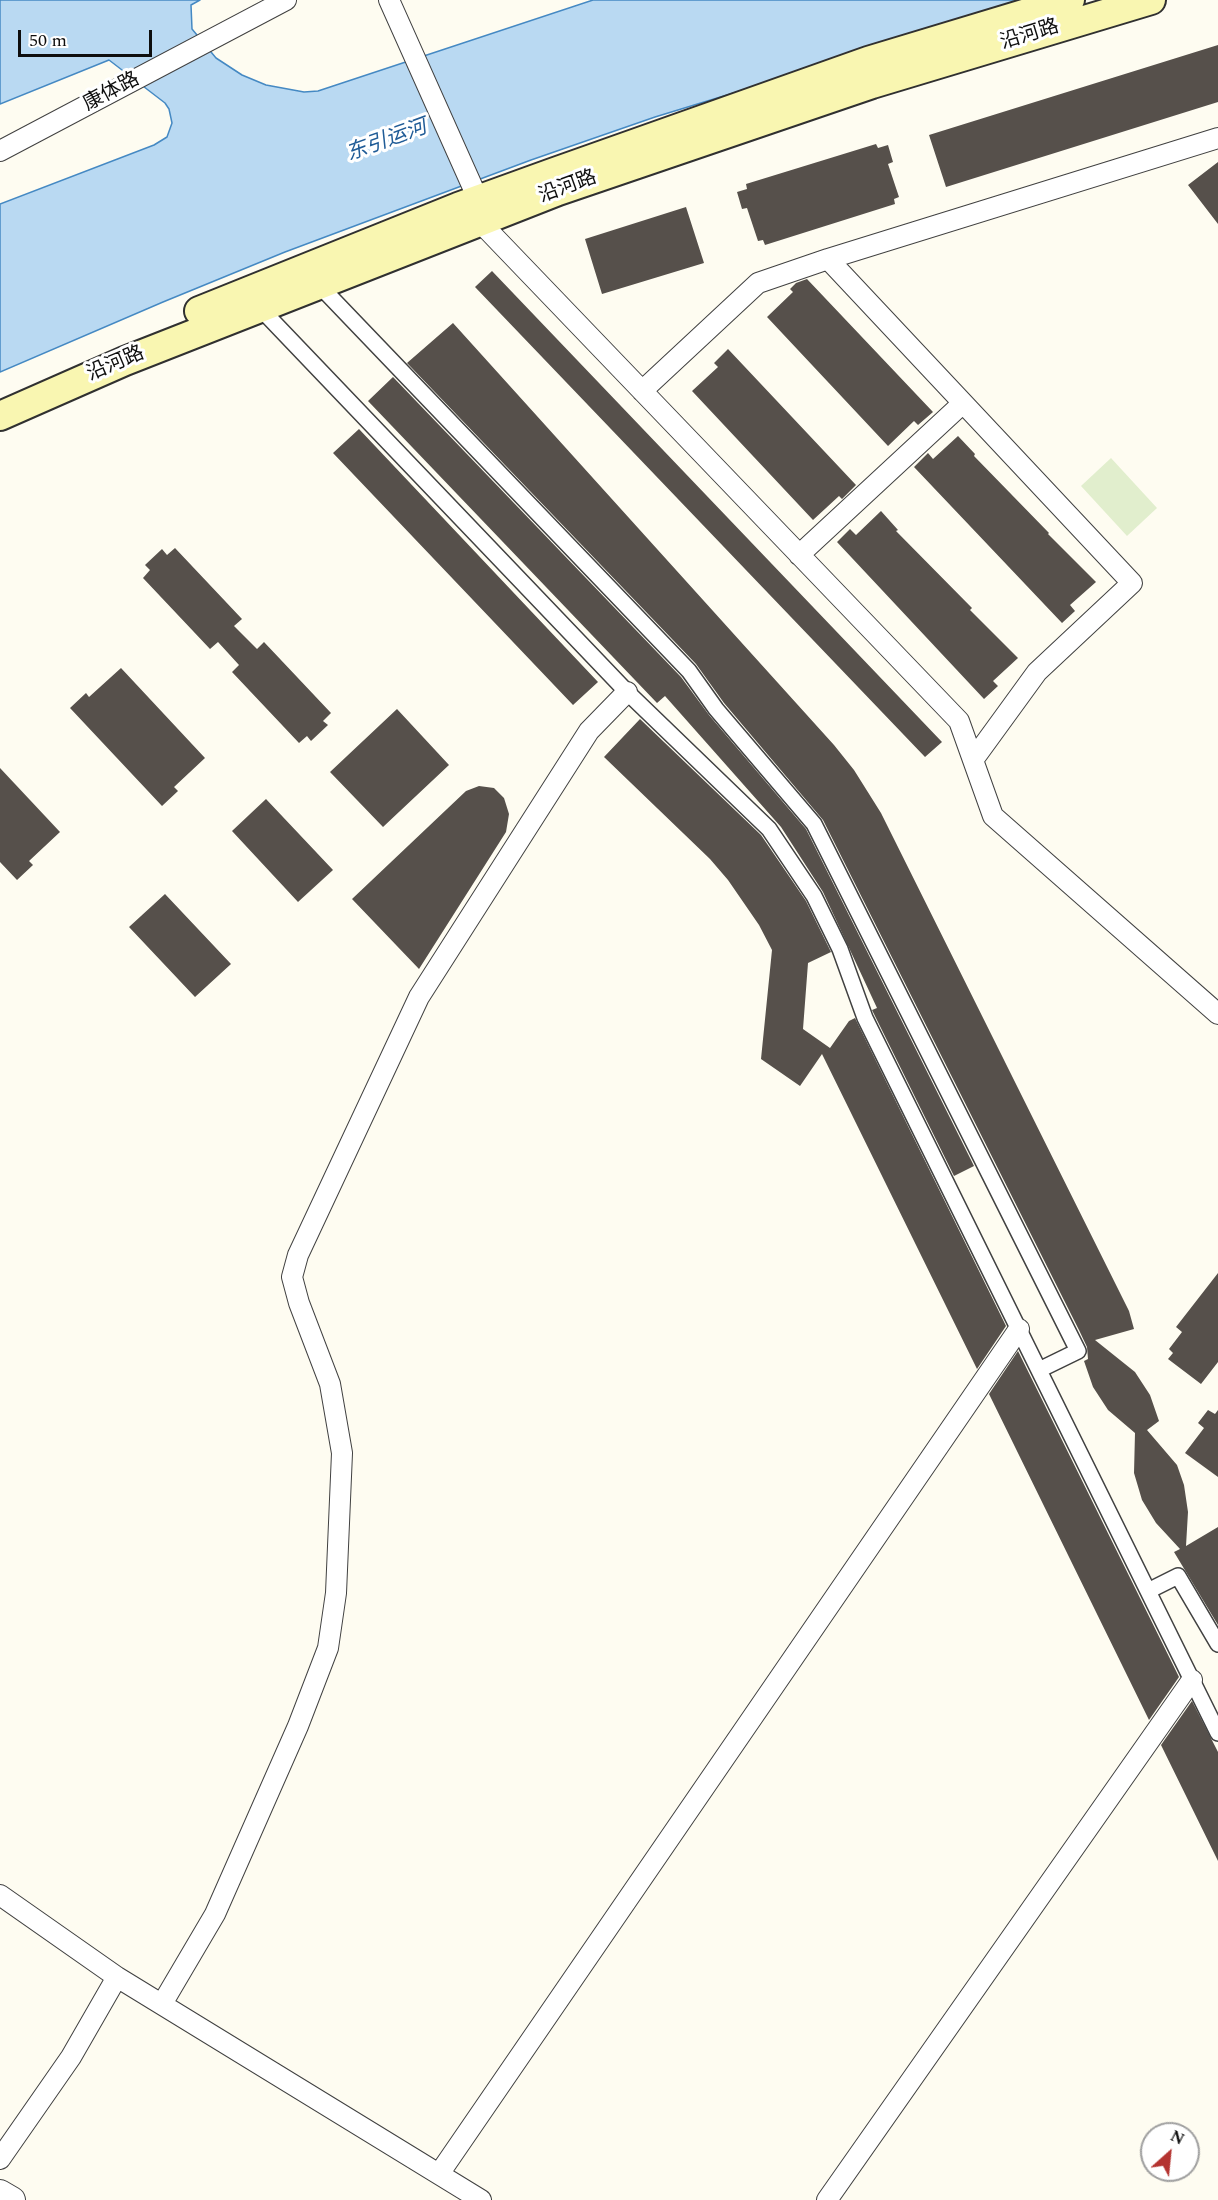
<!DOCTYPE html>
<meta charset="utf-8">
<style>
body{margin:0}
#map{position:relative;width:1218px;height:2200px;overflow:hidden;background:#fefcf1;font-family:Spectral,serif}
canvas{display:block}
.north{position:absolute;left:1140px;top:2122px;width:60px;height:60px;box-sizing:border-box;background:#fff;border:2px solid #9f9f9f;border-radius:50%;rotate:27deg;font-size:16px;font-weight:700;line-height:24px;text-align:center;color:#0e0e0e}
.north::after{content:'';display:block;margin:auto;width:21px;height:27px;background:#b43330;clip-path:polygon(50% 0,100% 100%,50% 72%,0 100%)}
.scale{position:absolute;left:18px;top:30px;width:134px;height:27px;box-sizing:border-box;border:3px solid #0e0e0e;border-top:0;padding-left:8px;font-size:18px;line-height:21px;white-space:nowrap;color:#0e0e0e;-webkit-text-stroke:4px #fff;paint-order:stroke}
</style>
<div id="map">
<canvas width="1218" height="2200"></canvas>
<div class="north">N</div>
<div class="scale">50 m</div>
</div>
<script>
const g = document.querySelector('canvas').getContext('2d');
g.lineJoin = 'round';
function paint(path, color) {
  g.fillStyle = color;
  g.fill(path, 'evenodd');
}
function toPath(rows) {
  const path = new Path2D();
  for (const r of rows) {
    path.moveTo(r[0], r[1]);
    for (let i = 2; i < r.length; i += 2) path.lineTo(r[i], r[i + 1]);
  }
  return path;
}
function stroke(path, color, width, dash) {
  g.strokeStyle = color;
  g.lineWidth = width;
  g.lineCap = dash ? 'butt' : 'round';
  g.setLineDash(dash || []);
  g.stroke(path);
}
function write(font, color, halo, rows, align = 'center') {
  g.font = font + ' Spectral,"Noto Sans SC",serif';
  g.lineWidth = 6;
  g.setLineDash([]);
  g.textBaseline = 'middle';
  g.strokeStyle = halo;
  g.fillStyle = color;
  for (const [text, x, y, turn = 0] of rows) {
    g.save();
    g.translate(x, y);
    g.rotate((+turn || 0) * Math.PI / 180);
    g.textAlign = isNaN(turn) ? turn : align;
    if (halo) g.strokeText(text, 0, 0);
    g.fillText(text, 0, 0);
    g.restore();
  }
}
paint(toPath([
 [1111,458,1157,508,1127,536,1081,486]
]), '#e1eecd');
const water = toPath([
 [0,0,200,0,191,5,192,29,216,58,242,75,266,85,304,92,318,91,593,0,1038,0,655,117,531,160,285,252,163,302,0,372,0,204,154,145,167,137,172,123,169,109,165,103,109,60,0,104,0,0]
]);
paint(water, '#b9d9f2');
stroke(water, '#4589c3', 1.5);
paint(toPath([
 [1218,45,1218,102,946,187,929,135],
 [876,144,878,148,888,145,893,162,888,164,899,197,894,199,895,204,765,245,763,240,758,241,747,208,742,209,737,192,747,189,746,184],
 [1218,162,1218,224,1188,185],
 [686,207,704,263,602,294,585,239],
 [492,271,942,742,925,757,475,287],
 [807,279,933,412,918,425,914,421,888,446,767,317,793,292,790,289,796,283],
 [453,323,834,745,854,770,881,813,1129,1311,1134,1329,1095,1340,1135,1372,1150,1395,1159,1421,1147,1430,1177,1465,1184,1485,1188,1512,1186,1546,1218,1527,1218,1625,1174,1552,1180,1549,1156,1523,1142,1500,1134,1473,1135,1433,1108,1410,1093,1387,1084,1361,1088,1359,1087,1347,1079,1330,823,820,724,703,696,664,407,363],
 [728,349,856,485,842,499,839,496,813,520,692,391,718,367,714,363],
 [393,377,681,677,709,715,806,829,974,1166,954,1176,874,1014,872,1010,877,1008,823,892,781,827,665,696,657,703,368,401],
 [359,429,598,682,573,705,333,453],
 [958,436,975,454,974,456,1049,533,1048,534,1096,582,1070,605,1075,611,1062,623,914,467,928,453,933,459],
 [881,511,898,530,896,531,972,608,970,610,1018,658,993,681,998,686,984,699,837,542,850,529,856,535],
 [175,548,242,619,234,626,257,649,264,642,331,713,323,721,328,725,311,741,307,736,299,743,232,672,239,665,218,642,210,649,143,578,150,570,145,565,162,549,167,555],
 [121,668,205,758,174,787,178,791,162,806,70,708,86,693,89,697],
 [397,709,449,765,383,827,330,772],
 [640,719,761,835,806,901,831,952,808,963,803,1029,830,1048,849,1021,855,1018,1006,1326,977,1369,822,1054,800,1086,761,1059,772,950,759,925,728,880,710,859,604,757],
 [0,768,60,832,29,861,33,865,17,880,0,862],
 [479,786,494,788,504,798,509,814,506,832,419,969,352,899,466,791],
 [266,799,333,870,298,902,232,831],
 [165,894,231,964,195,997,129,927],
 [1218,1273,1218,1362,1201,1384,1168,1359,1173,1353,1169,1349,1182,1332,1176,1327],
 [1018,1351,1179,1677,1149,1720,989,1394],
 [1208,1410,1215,1414,1218,1410,1218,1477,1185,1453,1204,1428,1198,1423],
 [1192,1701,1218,1752,1218,1861,1161,1745]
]), '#56504b');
const pedestrian = toPath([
 [319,285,689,671,716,709,814,824,1078,1351,1039,1370],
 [260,308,627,692,769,829,814,896,840,949,865,1018,1218,1733],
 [1148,1591,1178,1576,1218,1644]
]);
const minor = toPath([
 [389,0,478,199,480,222,959,721,993,816,1218,1014],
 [0,151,286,0],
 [828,259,1132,583,1037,672,973,760],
 [642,391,758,283,828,259,1218,138],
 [799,555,963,403],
 [0,1895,117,1977,481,2200],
 [162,2004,215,1914,298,1726,328,1648,336,1593,342,1453,330,1384,299,1303,292,1277,298,1255,419,997,589,731,627,692],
 [0,2159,71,2057,117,1977],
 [439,2174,1019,1329],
 [827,2200,1192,1680]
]);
const tertiary = toPath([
 [0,2193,12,2200]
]);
const secondary = toPath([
 [199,311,458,207,552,173,868,61,1070,0],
 [0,416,125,361,558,191,872,84,1151,0]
]);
stroke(pedestrian, '#414141', 18);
stroke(minor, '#414141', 22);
stroke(tertiary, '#414141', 28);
stroke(secondary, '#303030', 32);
stroke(pedestrian, '#fff', 15);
stroke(minor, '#fff', 20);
stroke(tertiary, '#fff', 26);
stroke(secondary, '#f9f6b1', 28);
write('20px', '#0e0e0e', '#fff', [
 ["沿河路",1030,36,-17],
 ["康体路",112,93,-28],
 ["沿河路",568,188,-20],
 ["沿河路",116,365,-23]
]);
write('italic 21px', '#205c97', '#fff', [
 ["东引运河",387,142,-20]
]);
</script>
